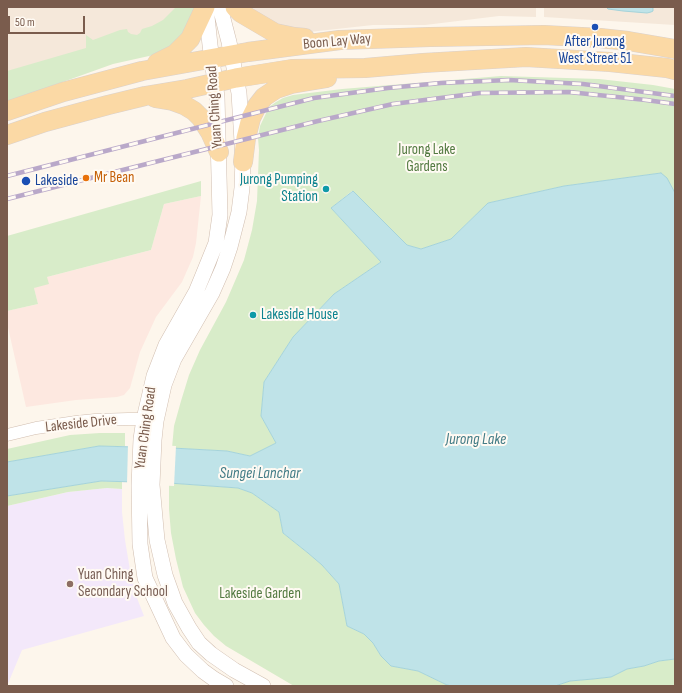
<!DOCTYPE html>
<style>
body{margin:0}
#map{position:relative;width:682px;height:693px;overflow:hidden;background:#fdf6ec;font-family:"Sofia Sans Condensed",sans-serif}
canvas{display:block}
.frame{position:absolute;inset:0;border:8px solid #7a5c4d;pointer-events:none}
.scale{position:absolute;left:8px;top:16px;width:77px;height:18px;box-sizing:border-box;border:2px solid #7a5c4d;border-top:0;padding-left:5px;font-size:12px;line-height:14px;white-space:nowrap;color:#7a5c4d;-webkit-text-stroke:3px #fffaf3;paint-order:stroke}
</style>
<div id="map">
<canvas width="682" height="693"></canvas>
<div class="frame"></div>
<div class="scale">50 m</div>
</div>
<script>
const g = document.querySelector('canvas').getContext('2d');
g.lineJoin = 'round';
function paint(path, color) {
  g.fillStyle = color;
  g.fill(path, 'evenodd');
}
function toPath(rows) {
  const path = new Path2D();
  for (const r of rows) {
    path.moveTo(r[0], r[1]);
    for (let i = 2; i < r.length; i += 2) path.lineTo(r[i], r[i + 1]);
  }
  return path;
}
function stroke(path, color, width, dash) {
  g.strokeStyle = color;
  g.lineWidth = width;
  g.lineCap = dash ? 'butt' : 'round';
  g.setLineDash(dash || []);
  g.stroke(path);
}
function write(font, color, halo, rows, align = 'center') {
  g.font = font + ' "Sofia Sans Condensed",sans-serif';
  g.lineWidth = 4;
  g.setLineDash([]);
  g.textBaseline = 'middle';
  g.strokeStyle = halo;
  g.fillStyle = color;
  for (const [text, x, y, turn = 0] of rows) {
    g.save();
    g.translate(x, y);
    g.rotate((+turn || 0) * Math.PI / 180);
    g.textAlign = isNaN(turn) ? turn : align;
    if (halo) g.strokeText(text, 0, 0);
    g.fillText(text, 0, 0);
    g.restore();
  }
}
paint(toPath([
 [7,7,182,7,168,35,7,84],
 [243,7,536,7,536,17,499,16,425,25,373,25,309,32,266,23],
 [544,7,675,7,675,25,544,17]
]), '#f5e8da');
paint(toPath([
 [201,196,196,243,193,257,182,282,156,317,140,352,130,388,124,395,117,397,76,400,26,407,7,323,7,311,38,304,34,288,47,277,151,250,164,204]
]), '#fde8e0');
paint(toPath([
 [107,488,122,489,122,512,125,540,130,570,137,598,144,616,22,650,7,686,7,506,68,492]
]), '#f3e8fa');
paint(toPath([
 [176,7,197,7,183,40,158,54,113,64,7,102,7,71,86,48,86,35,93,40,120,30,127,29,128,32,131,34,137,35,140,33,142,29,152,26,163,20],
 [501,76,599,79,653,85,675,89,675,193,661,173,564,186,488,203,451,239,421,249,407,245,352,191,331,208,381,262,334,294,293,337,264,382,261,416,276,443,250,456,227,451,172,448,174,426,181,401,189,375,200,350,226,302,244,260,252,230,257,201,259,150,258,138,260,126,269,107,276,102,283,98,293,95,342,89],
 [201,181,201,196,164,204,151,250,47,277,49,284,34,288,38,304,7,311,7,236],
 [100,433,125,433,125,446,99,446,7,462,7,449,70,435],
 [101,481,122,482,122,489,107,488,68,492,7,506,7,496],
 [169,483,238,488,252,493,279,512,283,533,308,553,322,565,339,584,347,626,364,634,373,643,381,656,391,666,418,671,447,685,452,686,294,686,226,646,214,636,204,625,195,613,183,587,176,559,171,533,169,509],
 [675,659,675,686,555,686,570,681,593,679,611,677,627,669,644,666,659,661]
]), '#d8ecc9');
const water = toPath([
 [606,7,651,7,653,8,653,11,651,12,647,13,623,11,608,9,606,7],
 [661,173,667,178,675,193,675,659,659,661,644,666,627,669,611,677,593,679,570,681,555,686,452,686,447,685,418,671,391,666,381,656,373,643,364,634,347,626,339,584,322,565,308,553,283,533,279,512,252,493,238,488,169,483,101,481,7,496,7,462,99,446,172,448,227,451,250,456,276,443,261,416,264,382,293,337,334,294,381,262,331,208,353,191,407,245,421,249,451,239,488,203,564,186,661,173]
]);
paint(water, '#bfe3e8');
stroke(water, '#a5d3da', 1);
paint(toPath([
 [128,444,176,446,174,486,127,484]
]), '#fdf6ec');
const minor = toPath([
 [7,435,36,428,76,422,95,420,128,419,144,419,152,420]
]);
const tertiary = toPath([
 [206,7,210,45,217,97,220,215,216,243,203,275,196,292,166,345,154,376,144,419,141,439,139,485,140,544,145,578,173,638,186,655,203,671,214,679,226,686],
 [220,7,229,42,239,93,243,158,242,188,239,212,230,247,223,268,212,293,174,359,164,385,156,421,154,440,152,485,157,540,165,575,175,603,189,628,199,643,211,654,234,670,263,686]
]);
const primary = toPath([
 [235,7,241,13,275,33,294,37,305,38],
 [157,63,175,54,190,39,205,7],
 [155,98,173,101,184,105,194,111,201,118,210,132,219,152],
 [7,111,63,92,142,71,248,52,340,40,430,37,544,35,600,38,628,41,675,49],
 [7,135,45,122,108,105,145,96,187,89,236,78,292,69,365,68,423,63,526,57,610,62,667,68,675,70],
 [243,162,246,138,251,118,257,106,264,97,276,89,291,84,327,78]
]);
stroke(minor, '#d1beb0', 13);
stroke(tertiary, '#d1beb0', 16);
stroke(primary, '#dad1cd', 20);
stroke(minor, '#fff', 12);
stroke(tertiary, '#fff', 15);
stroke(primary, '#fbd9a5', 19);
const rail = toPath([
 [7,176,314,98,388,88,441,83,509,80,583,84,675,96],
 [7,199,318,121,393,104,480,93,569,92,646,100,675,104]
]);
stroke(rail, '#b9a8c9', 4.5);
stroke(rail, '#fffaf3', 3, [9]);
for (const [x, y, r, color] of [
 [595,27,4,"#1a4fb4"],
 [86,178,4,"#e8710a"],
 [26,181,5,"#1a4fb4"],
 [326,189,4,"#0f9aa8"],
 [253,315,4,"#0f9aa8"],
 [70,584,4,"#8d6e63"]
]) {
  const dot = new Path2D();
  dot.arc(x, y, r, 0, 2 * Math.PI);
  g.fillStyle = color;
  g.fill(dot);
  stroke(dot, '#fffaf3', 1.5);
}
write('15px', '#7a5c4d', '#fffaf3', [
 ["Boon Lay Way",337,42,-5],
 ["Yuan Ching Road",215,107,-94],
 ["Lakeside Drive",81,424,-6],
 ["Yuan Ching Road",146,428,-82]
]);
write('15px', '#164399', '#fffaf3', [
 ["After Jurong",595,42],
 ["West Street 51",595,59],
 ["Lakeside",35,181,"left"]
]);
write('15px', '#537a41', '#fffaf3', [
 ["Jurong Lake",427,150],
 ["Gardens",427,167],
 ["Lakeside Garden",260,594]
]);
write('15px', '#c56008', '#fffaf3', [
 ["Mr Bean",94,178]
], 'left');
write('15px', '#0d838f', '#fffaf3', [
 ["Jurong Pumping",318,180],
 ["Station",318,197],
 ["Lakeside House",261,315,"left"]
], 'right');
write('15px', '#785e54', '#fffaf3', [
 ["Yuan Ching",78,575],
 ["Secondary School",78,592]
], 'left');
write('italic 16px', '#437c86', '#fffaf3', [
 ["Jurong Lake",476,440],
 ["Sungei Lanchar",260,474]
]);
</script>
